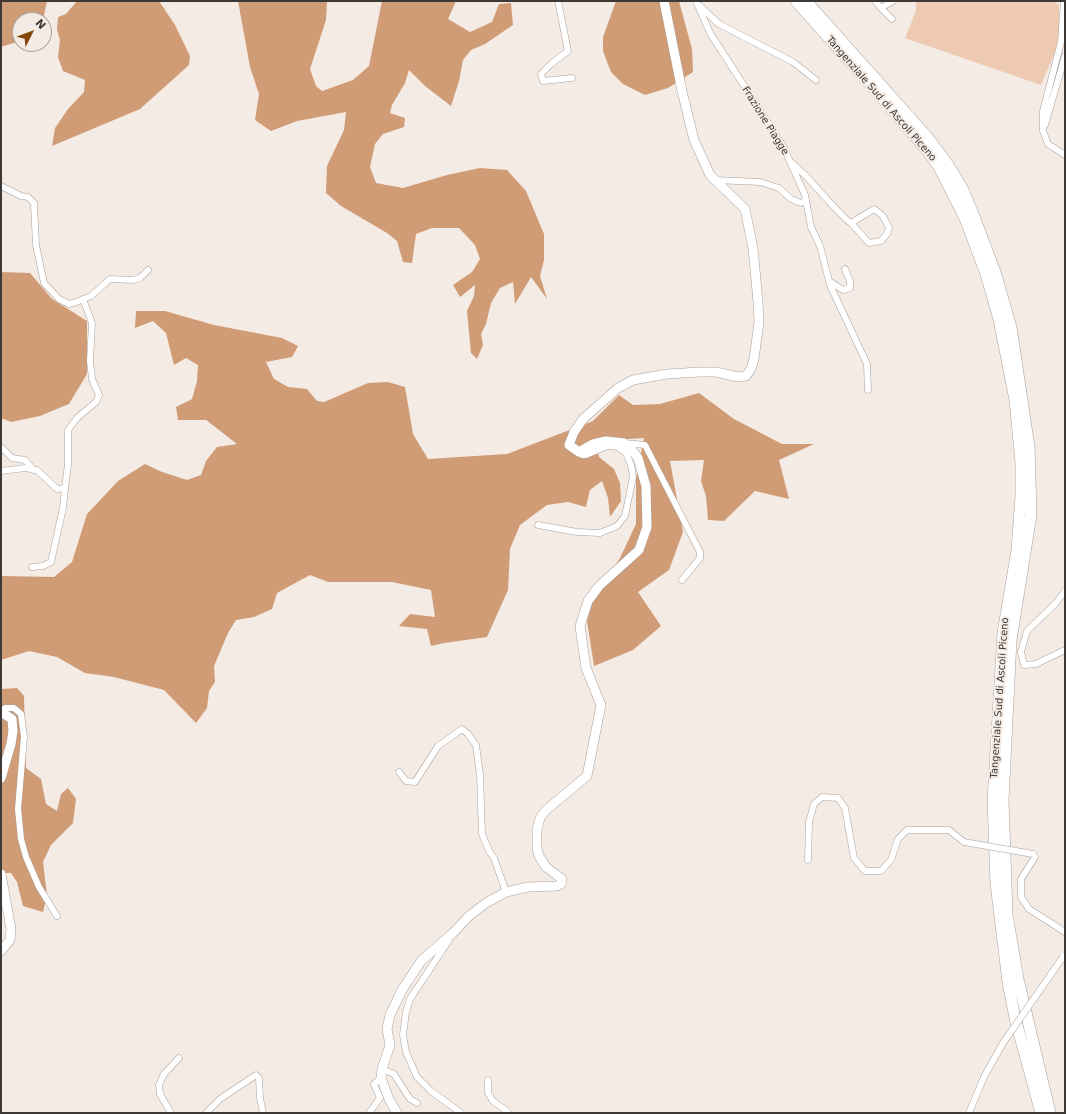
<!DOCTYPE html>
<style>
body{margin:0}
#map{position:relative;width:1066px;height:1114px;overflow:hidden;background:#f5ebe5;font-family:"DejaVu Sans",sans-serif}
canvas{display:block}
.frame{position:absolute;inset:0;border:2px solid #3c3936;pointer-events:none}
.north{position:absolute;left:12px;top:12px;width:40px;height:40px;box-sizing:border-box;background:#f5ebe5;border:1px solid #aba49f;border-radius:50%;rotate:48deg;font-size:11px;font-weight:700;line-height:16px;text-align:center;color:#3c3936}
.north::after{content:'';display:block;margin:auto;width:14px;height:18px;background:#844607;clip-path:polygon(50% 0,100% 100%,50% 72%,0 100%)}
</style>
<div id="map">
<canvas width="1066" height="1114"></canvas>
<div class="frame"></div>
<div class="north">N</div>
</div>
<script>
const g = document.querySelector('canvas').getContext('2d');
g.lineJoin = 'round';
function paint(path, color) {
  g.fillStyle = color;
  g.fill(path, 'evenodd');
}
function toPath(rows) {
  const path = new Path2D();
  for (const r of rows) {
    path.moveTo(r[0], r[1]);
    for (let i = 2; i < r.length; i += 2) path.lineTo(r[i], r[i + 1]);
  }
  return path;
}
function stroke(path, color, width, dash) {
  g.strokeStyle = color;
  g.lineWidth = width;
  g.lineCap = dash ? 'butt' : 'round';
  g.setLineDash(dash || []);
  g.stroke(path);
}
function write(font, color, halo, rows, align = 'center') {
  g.font = font + ' "DejaVu Sans",sans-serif';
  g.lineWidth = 4;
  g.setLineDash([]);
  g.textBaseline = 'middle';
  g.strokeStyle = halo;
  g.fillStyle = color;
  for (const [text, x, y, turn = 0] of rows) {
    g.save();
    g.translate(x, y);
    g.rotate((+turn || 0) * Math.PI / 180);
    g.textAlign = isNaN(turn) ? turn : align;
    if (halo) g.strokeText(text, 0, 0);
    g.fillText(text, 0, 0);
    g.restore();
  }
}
paint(toPath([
 [916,1,1053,1,1059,5,1059,34,1055,52,1041,85,905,38,916,11]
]), '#edcab1');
paint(toPath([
 [1,1,47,1,43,20,20,20,20,41,1,47],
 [77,1,159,1,175,25,190,56,189,65,140,109,52,146,55,128,68,109,84,92,85,80,63,71,58,57,60,40,57,30,58,17,66,14],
 [238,1,327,1,326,20,310,69,316,86,322,91,353,80,369,66,382,1,456,1,448,19,470,32,492,22,499,4,511,3,513,25,485,44,471,50,463,60,459,81,451,106,425,86,409,70,405,83,392,105,390,113,405,118,404,127,383,134,375,144,370,167,376,183,403,188,447,175,480,168,507,170,526,191,544,234,544,260,540,276,547,299,531,277,515,304,513,282,500,288,491,303,486,324,481,334,483,345,477,359,471,353,467,311,474,296,475,285,460,297,453,285,472,272,480,259,475,245,459,228,432,228,416,234,412,263,403,262,397,241,387,233,341,206,326,193,327,166,344,130,346,112,297,121,271,131,255,120,259,94,250,67],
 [616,1,679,1,692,49,693,72,668,88,645,95,623,84,611,72,603,51,603,37],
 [1,272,30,273,52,299,87,321,87,374,69,404,40,416,11,422,1,418],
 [136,311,165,311,214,325,282,338,298,346,292,357,266,362,274,379,288,387,307,389,317,401,324,402,368,383,388,382,405,387,413,434,428,459,507,454,593,421,619,395,633,405,660,404,699,393,734,419,782,444,814,444,779,460,789,499,755,491,724,521,708,520,706,496,701,481,704,460,670,461,683,532,669,570,638,592,661,626,633,650,594,666,587,621,593,599,620,558,636,524,636,478,644,438,595,441,599,457,614,469,620,483,621,501,610,517,608,498,602,481,590,490,586,507,568,502,547,505,520,525,510,549,508,590,487,637,444,643,431,646,427,629,399,626,410,614,435,617,431,590,392,582,328,582,310,575,277,593,272,609,254,617,236,620,228,633,214,666,215,682,209,691,207,708,196,723,164,690,114,677,85,673,57,657,29,651,1,660,1,576,54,577,72,562,87,514,118,481,145,464,162,472,187,480,201,475,206,461,217,447,237,444,206,420,178,420,176,407,192,399,197,381,198,365,186,358,174,365,166,333,153,321,135,328],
 [17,688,24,696,26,768,41,779,46,804,57,811,61,794,68,788,76,799,73,823,51,845,43,862,47,895,43,912,23,906,17,882,11,873,1,873,1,689]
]), '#d09c76');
const street = toPath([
 [558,1,568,51,551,64,541,74,543,81,572,78],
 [696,1,710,33,783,146,805,195,806,200,801,203,791,199,779,188,760,182,715,180],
 [875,1,881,8,893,1],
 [1064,1,1061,42,1043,111,1043,131,1048,144,1065,155],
 [700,6,719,24,793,62,816,80],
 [881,8,892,19],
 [1045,125,1065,56],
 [792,163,806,176,834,207,847,220,852,224,869,243,881,241,887,234,889,228,883,216,874,209,851,223],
 [1,186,21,196,28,197,34,203,36,245,44,283,59,299,69,304,74,303,91,296,110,279,133,280,140,278,148,270],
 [806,200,811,227,820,246,830,285,867,364,868,390],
 [829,281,843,290,850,288,850,281,845,269],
 [624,443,645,445,700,552,700,558,682,580],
 [1,447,12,458,25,460,34,470],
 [1,471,25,468,37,470,57,489,65,488,68,464,68,430,77,418,96,402,99,395,92,379,90,361,92,323,83,299],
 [538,525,577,532,600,533,617,526,625,516,633,477,631,465,626,453,618,447,607,446,586,455,582,455,579,452],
 [32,567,43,566,51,562,63,508,65,488],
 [1065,591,1056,603,1027,631,1021,652,1024,665,1036,664,1065,650],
 [1,712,5,708,14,708,21,714,24,737,18,809,21,839,26,857,39,887,57,916],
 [399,772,406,781,415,782,438,746,462,729,468,734,476,745,480,775,482,834,489,851,494,858,506,892],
 [1033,854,1035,857,1021,879,1021,897,1029,909,1065,932],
 [808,860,809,822,814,804,822,797,838,798,845,808,854,858,865,871,881,871,891,860,898,839,907,830,949,830,964,842],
 [449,940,410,999,406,1012,403,1035,406,1052,417,1077,431,1091,461,1113],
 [382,1069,394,1074,410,1099,417,1103],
 [488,1080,488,1093,493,1101,507,1111,507,1113],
 [171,1113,160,1094,159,1085,164,1074,179,1058],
 [206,1113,220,1099,256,1075,259,1078,260,1098,263,1113],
 [369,1113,380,1098,374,1084,381,1078],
 [969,1113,984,1077]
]);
const secondary = toPath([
 [1,712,12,719,13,731,11,744,1,778],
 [1,874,11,929,10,940,1,951],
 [397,1113,389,1099,381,1078,382,1069,390,1045,387,1029,390,1015,402,990,421,961,453,933,469,916,486,903,506,892,528,887,557,886,561,884,562,879,546,867,539,856,537,848,537,829,540,818,546,810,587,776,601,705,586,668,580,626,588,601,599,586,639,550,647,527,646,486,638,458,632,450,624,443,606,441,593,444,579,452,569,445,574,432,583,419,618,388,633,380,667,374,700,372,716,372,738,377,746,376,751,369,754,359,759,322,758,302,753,248,745,209,710,175,694,140,682,91,664,1]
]);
const highway = toPath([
 [796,1,877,92,926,149,939,167,965,218,986,274,999,319,1015,400,1021,463,1021,496,1017,550,1003,633,993,800,996,883,1008,982,1015,1018,1041,1113],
 [806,1,928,138,946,162,962,188,973,214,995,272,1011,327,1029,447,1031,515,1011,640,1003,801,1006,885,1007,915,1018,979,1050,1113]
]);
stroke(street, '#aaa19b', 7);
stroke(secondary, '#aaa19b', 10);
stroke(highway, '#aaa19b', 12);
stroke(street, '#fff', 6);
stroke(secondary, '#fff', 9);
stroke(highway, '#fff', 11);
const streetBridge = toPath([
 [964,842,1033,854],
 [984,1077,1003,1043,1063,957]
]);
stroke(streetBridge, '#aaa19b', 7, []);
stroke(streetBridge, '#fff', 6);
write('10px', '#3c3936', '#f5ebe5', [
 ["Tangenziale Sud di Ascoli Piceno",881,99,49],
 ["Frazione Piagge",765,121,58],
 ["Tangenziale Sud di Ascoli Piceno",1000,698,-86]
]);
</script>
